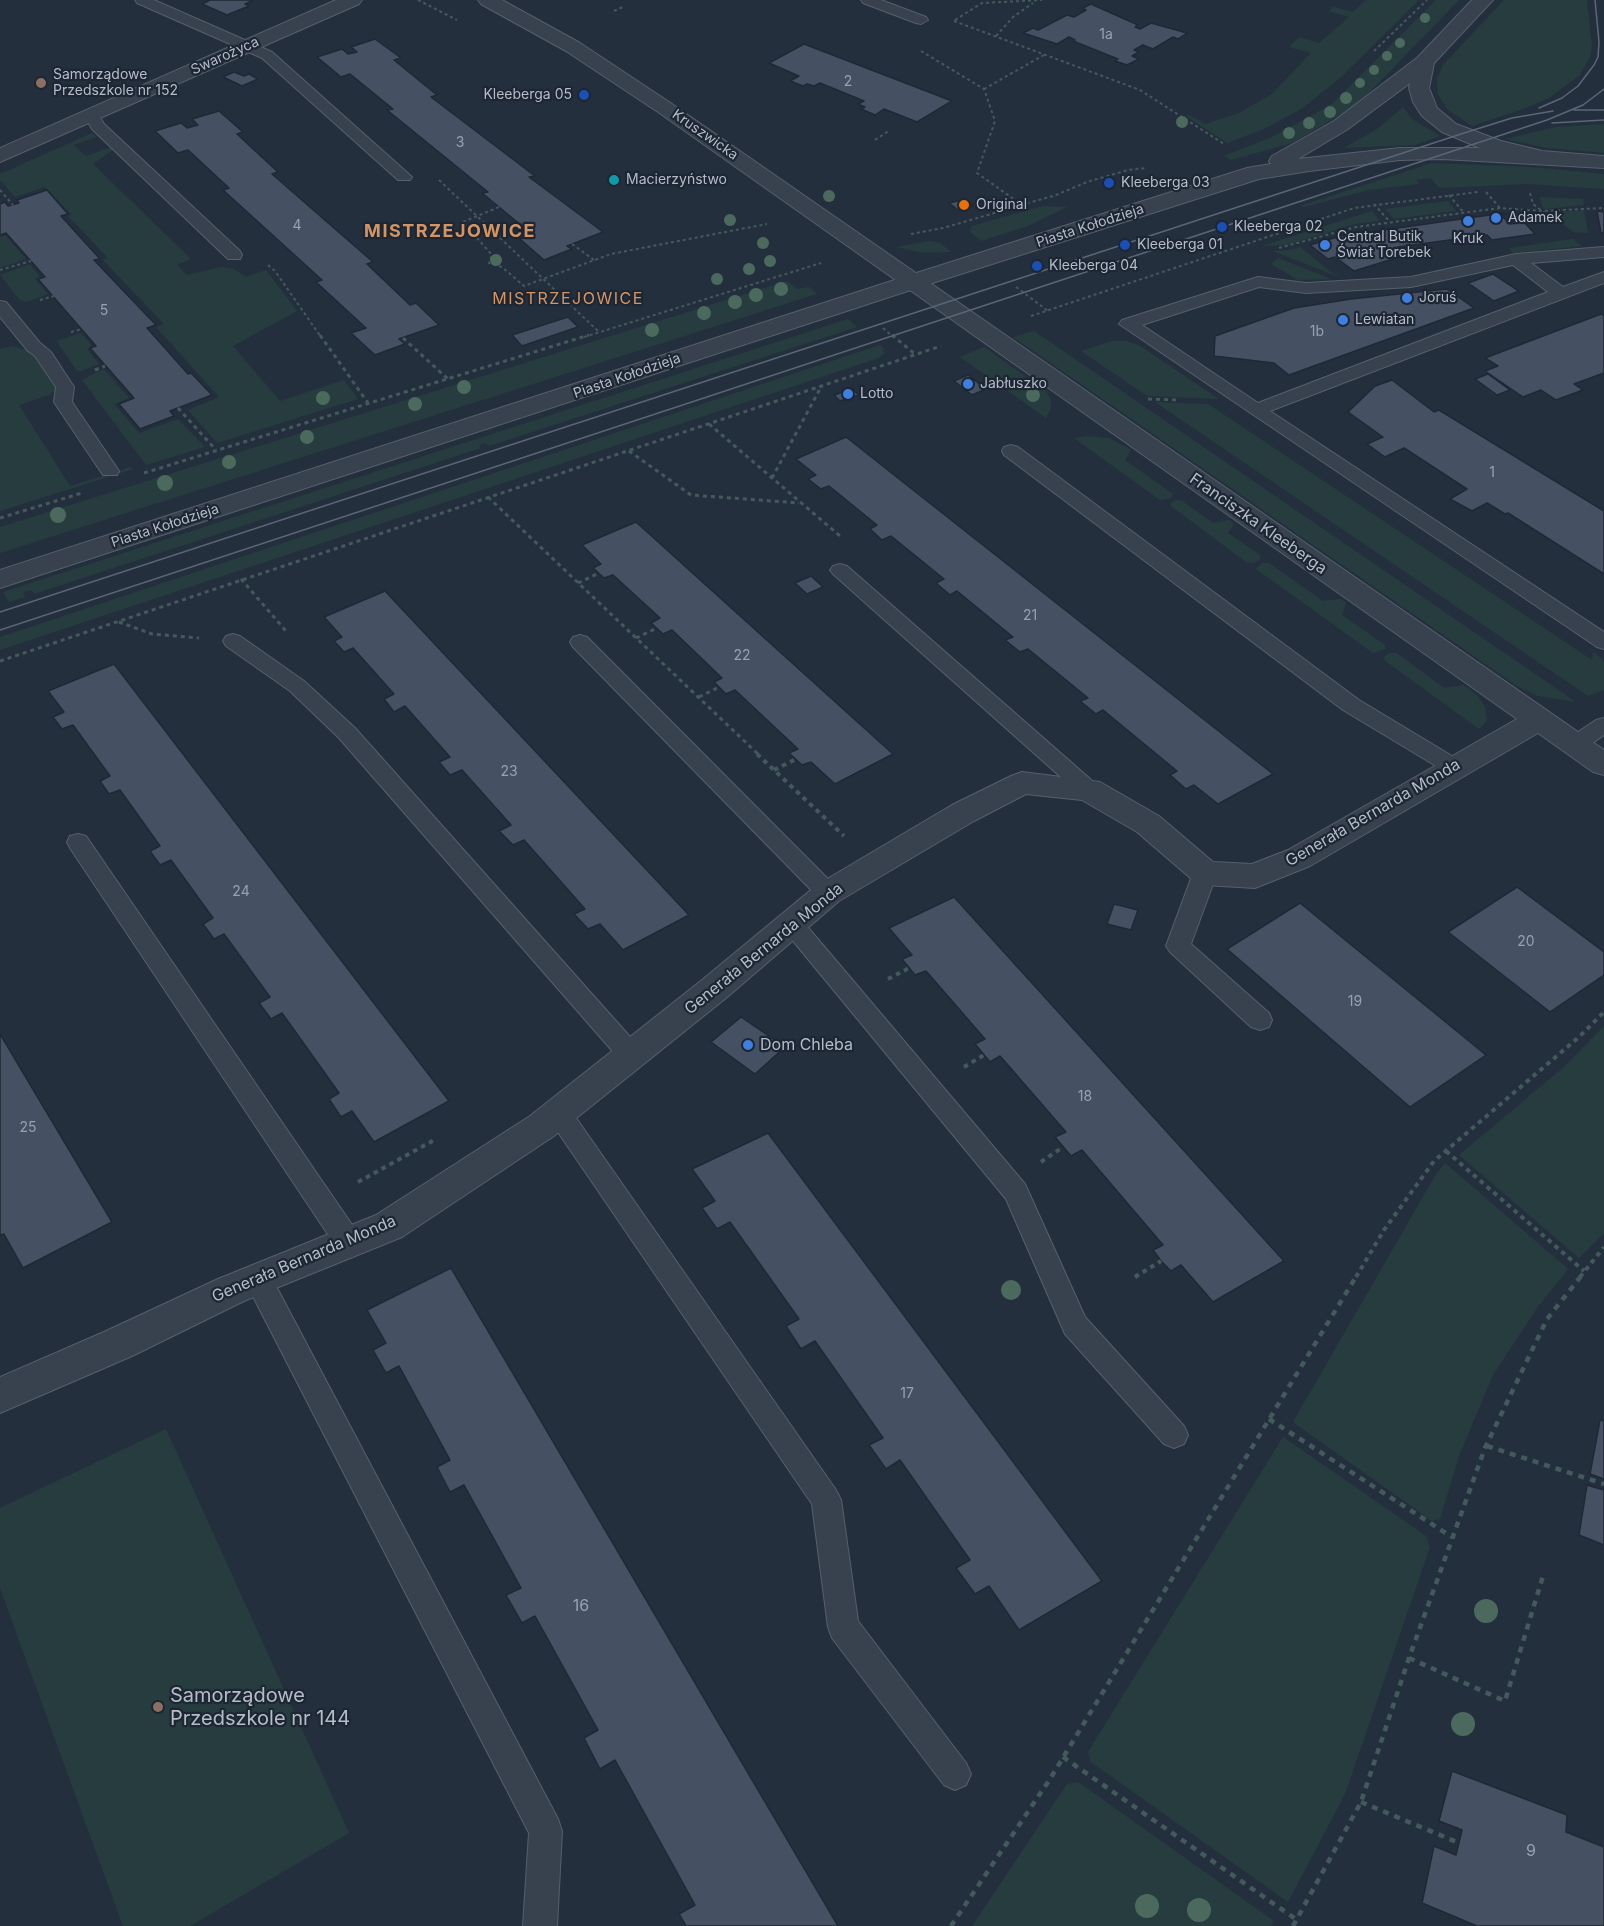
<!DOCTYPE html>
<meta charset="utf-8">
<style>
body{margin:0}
canvas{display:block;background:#242f3e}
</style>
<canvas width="1604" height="1926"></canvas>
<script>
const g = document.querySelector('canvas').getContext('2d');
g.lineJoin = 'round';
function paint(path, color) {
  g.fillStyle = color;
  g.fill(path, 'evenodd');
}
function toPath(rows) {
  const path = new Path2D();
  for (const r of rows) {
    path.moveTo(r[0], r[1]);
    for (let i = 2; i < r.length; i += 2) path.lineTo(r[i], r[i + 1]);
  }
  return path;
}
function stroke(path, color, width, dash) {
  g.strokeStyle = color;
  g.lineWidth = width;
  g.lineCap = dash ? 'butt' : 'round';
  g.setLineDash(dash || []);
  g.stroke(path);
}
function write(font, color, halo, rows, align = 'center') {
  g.font = font + ' Inter,sans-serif';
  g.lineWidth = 4.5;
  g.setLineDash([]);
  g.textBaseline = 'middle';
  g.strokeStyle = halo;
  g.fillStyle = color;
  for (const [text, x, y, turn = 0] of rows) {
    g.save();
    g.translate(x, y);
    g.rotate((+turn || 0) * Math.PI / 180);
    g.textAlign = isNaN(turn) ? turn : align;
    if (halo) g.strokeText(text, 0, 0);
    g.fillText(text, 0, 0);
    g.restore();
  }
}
paint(toPath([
 [1366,0,1419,0,1339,79,1301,109,1264,129,1227,143,1186,116,1189,115,1205,124,1239,113,1272,94,1311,53,1289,47,1299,37,1319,43,1349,17,1329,11,1333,7,1353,12],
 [1436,0,1459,0,1367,95,1349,110,1292,143,1231,160,1224,156,1272,137,1332,104],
 [1504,0,1587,0,1592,47,1590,57,1580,75,1549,98,1523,109,1472,126,1447,109,1438,94,1437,78,1443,65],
 [1403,107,1412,119,1440,136,1415,145,1344,148,1377,129],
 [1604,124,1604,153,1547,148,1506,139,1556,127],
 [92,133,97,137,74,145,86,156,112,147,114,149,93,164,191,259,177,265,187,275,221,267,234,269,246,277,266,270,297,311,233,346,280,401,344,380,358,399,217,443,188,410,219,397,156,327,164,324,103,260,108,258,68,216,71,214,45,187,15,197,0,180,0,174],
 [1432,163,1531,167,1604,174,1604,189,1526,184,1439,188,1431,178,1416,180,1419,184,1368,190,1304,207,1300,206],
 [1540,197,1583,199,1584,205,1545,209,1542,206],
 [1448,201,1456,211,1394,219,1385,209],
 [1043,206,1067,207,1028,226,981,241,970,232,972,226],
 [1584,210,1588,233,1573,232,1549,213],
 [1372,211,1380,221,1355,224,1287,245,1262,246],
 [6,236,26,259,0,268,0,237],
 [1573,239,1581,246,1513,253,1509,248],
 [931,241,940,243,951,252,923,253,896,247],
 [1300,247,1335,275,1339,277,1273,251,1289,250],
 [1278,258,1331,279,1298,280,1271,264],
 [30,264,40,277,35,279,48,294,26,302,20,300,0,275],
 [787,281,797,289,809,287,817,294,0,553,0,527],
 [848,319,857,327,489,446,485,443,479,445,481,448,34,594,32,590,23,592,25,597,9,602,3,592],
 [1034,331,1576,702,1538,696,1517,686,1013,337],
 [81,333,92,346,87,349,99,364,81,371,77,371,58,343,59,340],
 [1112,341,1126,341,1140,346,1219,399,1147,396,1081,351],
 [880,345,885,349,881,351,885,352,879,358,0,650,0,637],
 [13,346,32,352,57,385,56,390,49,395,19,405,70,486,131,467,133,469,0,511,0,349],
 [984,347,1045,390,1050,398,1051,408,1046,418,960,357],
 [104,369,129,398,114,404,139,433,178,419,205,447,146,465,82,380],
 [1155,402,1208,404,1592,660,1593,652,1600,657,1604,662,1604,690,1588,696],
 [1087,436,1109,438,1131,450,1125,460,1173,494,1171,498,1160,500,1074,438],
 [1176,500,1182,501,1213,523,1229,520,1234,524,1228,533,1260,555,1260,559,1253,563,1246,562,1171,506,1171,503],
 [1262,563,1269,563,1323,601,1341,599,1346,603,1342,615,1385,645,1385,649,1373,653,1256,569],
 [1390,653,1397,653,1444,688,1463,685,1477,695,1485,707,1487,720,1484,724,1479,729,1384,660,1385,656],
 [1604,1026,1604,1233,1579,1258,1459,1155,1564,1067],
 [1445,1163,1568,1269,1537,1308,1493,1375,1459,1456,1440,1519,1432,1521,1293,1422,1435,1176],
 [166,1429,349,1833,190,1926,123,1926,0,1588,0,1508],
 [1283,1437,1426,1536,1430,1547,1345,1794,1288,1902,1091,1762,1088,1752],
 [1078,1782,1274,1921,1271,1926,972,1926,1067,1784]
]), '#263c3f');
const building = toPath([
 [210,0,254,0,245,4,249,6,227,15,202,4,210,0],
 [1091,4,1138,25,1135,27,1140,29,1151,23,1187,33,1178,39,1173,37,1153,49,1143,45,1134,50,1139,52,1132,56,1139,59,1127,65,1115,61,1118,59,1073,41,1075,40,1069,37,1057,44,1023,33,1033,28,1038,30,1067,15,1074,17,1086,10,1083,8,1091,4],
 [375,39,401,58,394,60,437,95,431,97,535,176,529,177,603,232,567,246,572,249,544,260,520,239,533,235,482,193,488,192,387,110,393,109,350,74,341,77,317,57,342,49,348,54,357,52,351,47,375,39],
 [804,44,952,101,917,122,884,109,875,115,861,109,865,107,858,104,864,101,820,83,814,86,807,84,803,86,790,81,799,76,769,63,804,44],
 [234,72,244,76,249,74,258,79,242,86,223,77,234,72],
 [219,111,243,132,237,134,278,172,272,174,373,262,367,264,410,305,416,303,439,325,399,339,405,344,375,355,351,333,366,328,316,282,322,280,223,190,229,188,188,150,178,153,155,131,181,123,187,128,198,125,192,119,219,111],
 [47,190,68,214,61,216,100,259,94,260,156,325,147,328,188,374,191,373,212,395,170,411,174,416,140,429,119,404,134,398,90,348,96,346,38,279,45,277,6,233,0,235,0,204,5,202,8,206,19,203,17,200,47,190],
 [965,199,973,206,958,210,949,203,965,199],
 [1597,211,1604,212,1604,233,1601,233,1597,211],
 [1504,213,1507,214,1501,215,1510,224,1524,222,1535,234,1492,240,1487,235,1398,247,1402,251,1388,253,1396,258,1354,271,1335,257,1328,259,1310,245,1358,231,1362,233,1504,213],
 [1493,274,1519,291,1494,301,1468,283,1493,274],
 [1447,289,1474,308,1289,375,1274,363,1214,356,1215,336,1294,308,1351,299,1447,289],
 [1601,314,1604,316,1604,373,1574,384,1583,390,1556,400,1541,390,1523,397,1485,371,1498,366,1485,358,1601,314],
 [568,317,578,327,522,346,512,335,568,317],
 [1488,374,1510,390,1497,395,1475,379,1488,374],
 [968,375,986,389,972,395,954,381,968,375],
 [1392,380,1434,412,1439,410,1604,511,1604,574,1508,513,1505,514,1487,503,1472,511,1450,499,1467,489,1404,448,1385,457,1367,444,1383,437,1348,412,1375,386,1392,380],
 [852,389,859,395,840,401,834,395,852,389],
 [846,437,1273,774,1218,804,1194,785,1186,789,1170,775,1177,771,1103,710,1096,714,1080,701,1088,698,1028,649,1020,652,1005,640,1013,637,957,591,950,595,936,583,944,579,891,536,882,540,870,529,877,525,829,486,821,489,808,479,816,475,796,459,846,437],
 [636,522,893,754,835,784,811,762,802,765,789,753,798,749,735,690,726,694,714,682,722,678,672,630,663,634,651,623,660,618,613,575,604,578,593,568,601,564,582,545,636,522],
 [811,576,823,587,807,594,795,583,811,576],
 [385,591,689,915,623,950,600,924,588,929,574,914,585,909,524,840,513,845,499,831,511,825,462,770,450,775,439,762,450,757,405,706,394,712,384,699,394,694,353,648,344,652,334,641,342,637,324,617,385,591],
 [114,664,449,1101,374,1142,352,1111,341,1117,329,1099,339,1093,282,1013,271,1019,259,1003,270,997,224,934,214,939,203,924,213,918,171,860,160,865,150,851,160,846,120,790,109,794,100,781,110,776,73,725,62,729,53,717,64,712,48,691,114,664],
 [1517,887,1604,952,1604,975,1550,1012,1448,932,1517,887],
 [954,897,1284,1261,1213,1302,1181,1265,1171,1271,1161,1261,1153,1250,1163,1245,1082,1150,1071,1156,1055,1137,1066,1132,1000,1056,990,1062,975,1044,985,1039,926,971,915,975,902,959,912,955,889,928,954,897],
 [1300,903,1486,1055,1410,1107,1227,949,1300,903],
 [1114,904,1138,910,1131,930,1107,924,1114,904],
 [741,1017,785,1047,755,1074,711,1042,741,1017],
 [0,1034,112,1222,23,1268,4,1234,0,1235,0,1034],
 [768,1133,1102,1581,1019,1630,989,1586,975,1594,956,1568,970,1560,900,1460,886,1469,869,1445,883,1438,815,1341,801,1349,786,1326,799,1319,730,1222,717,1229,702,1208,715,1201,692,1169,768,1133],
 [451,1268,838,1926,686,1926,679,1914,695,1905,615,1760,600,1769,584,1738,598,1730,535,1616,522,1623,506,1595,521,1588,464,1485,450,1492,437,1467,450,1460,399,1366,386,1373,373,1350,386,1343,367,1310,451,1268],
 [1600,1420,1604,1421,1604,1479,1590,1474,1600,1420],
 [1587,1485,1604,1490,1604,1545,1579,1535,1587,1485],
 [1452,1771,1567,1815,1566,1832,1604,1847,1604,1926,1477,1926,1422,1903,1434,1846,1456,1855,1462,1830,1439,1821,1452,1771]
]);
paint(building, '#455162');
stroke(building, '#1f2835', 1.5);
const service = toPath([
 [135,0,154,0,272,52,412,177,410,180,398,180,262,58,137,3,135,0],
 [861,0,881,0,926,17,928,20,921,24,916,23,863,3,861,0],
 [92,110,97,112,104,124,240,251,242,255,240,259,228,259,92,129,84,115,92,110],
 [1604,247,1604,257,1531,263,1563,287,1604,272,1604,283,1270,411,1604,632,1604,649,1597,647,1119,324,1122,320,1258,277,1306,283,1411,277,1516,254,1604,247],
 [1513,265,1548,292,1258,403,1142,325,1259,287,1306,293,1411,287,1513,265],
 [0,301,6,302,40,343,51,352,74,387,72,402,119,471,117,475,103,475,54,402,56,387,35,356,28,351,0,317,0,301],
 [1011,445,1018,447,1359,700,1462,762,1465,767,1462,772,1454,775,1446,772,1343,710,1004,455,1002,451,1004,447,1011,445],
 [840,564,847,566,1097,785,1100,790,1097,795,1089,798,1081,795,833,574,830,570,833,566,840,564],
 [233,634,240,636,304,681,355,728,640,1048,643,1055,640,1062,631,1065,622,1062,339,738,290,691,226,646,223,641,226,636,233,634],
 [580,635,587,637,836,887,840,893,836,899,828,902,820,899,573,647,570,642,573,637,580,635],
 [1604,718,1604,735,1582,750,1574,752,1566,750,1563,745,1566,740,1596,720,1604,718],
 [78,834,86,836,359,1235,362,1243,359,1251,349,1254,339,1251,70,848,67,842,70,836,78,834],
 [1205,865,1213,867,1217,873,1191,944,1269,1013,1272,1020,1269,1027,1260,1030,1251,1027,1170,952,1166,946,1193,873,1197,867,1205,865],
 [792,915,800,918,1025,1184,1085,1317,1184,1426,1188,1435,1184,1444,1174,1448,1164,1444,1065,1334,1006,1199,784,930,780,924,784,918,792,915],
 [558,1102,567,1105,836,1490,841,1500,858,1621,966,1763,971,1774,966,1785,955,1790,944,1785,832,1638,828,1627,812,1504,549,1119,545,1112,549,1105,558,1102],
 [258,1267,268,1271,558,1819,562,1831,557,1926,523,1926,529,1833,244,1279,248,1271,258,1267]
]);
const minor = toPath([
 [336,0,362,0,359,4,0,162,0,148,336,0],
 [478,0,502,0,580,43,672,104,1604,750,1604,775,1593,772,1538,733,1310,866,1255,888,1205,885,1194,881,1137,832,1082,800,1026,794,974,821,839,901,726,998,554,1136,402,1237,244,1301,132,1356,0,1413,0,1377,104,1332,218,1279,376,1215,530,1116,702,980,817,885,952,805,1011,776,1022,772,1100,782,1159,816,1213,862,1252,864,1288,850,1517,719,658,112,566,51,481,4,478,0]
]);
const tertiary = toPath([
 [1472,0,1493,0,1434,63,1429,88,1437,108,1456,124,1501,141,1542,151,1604,156,1604,168,1443,159,1400,160,1309,171,1259,179,923,286,0,588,0,570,907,276,1247,168,1271,164,1269,161,1272,156,1334,121,1417,58,1472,0],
 [1410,83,1409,88,1413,102,1422,116,1442,132,1480,148,1400,148,1298,159,1348,129,1410,83]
]);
stroke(service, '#565f6c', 2);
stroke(minor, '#565f6c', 2);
stroke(tertiary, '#565f6c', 2);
stroke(toPath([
 [418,0,457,20],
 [614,11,625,6],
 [955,20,982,3,1042,0],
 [954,21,1140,90,1224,144],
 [996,36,1013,17,1033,3],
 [921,51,984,89,995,121,977,173,1022,205],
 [1374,51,1427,0],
 [984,89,1044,55],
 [875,140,890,130],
 [439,180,599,332],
 [0,190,13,205],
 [1486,192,1500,208],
 [1530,193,1533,204,1555,221],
 [1449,195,1464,213],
 [1374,204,1389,221],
 [499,207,463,222,492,255,489,263,502,267,524,286,611,254,767,224],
 [911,234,943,228,1056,195,1087,182,1128,170,1146,168],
 [572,244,594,260],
 [1279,248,1356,227,1500,208,1542,211,1604,208],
 [268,265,275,271,321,337],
 [0,270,31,261],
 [1016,287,1048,311],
 [40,300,54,296],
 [1031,316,1354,208,1478,192],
 [883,328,893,337],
 [71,332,82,329],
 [584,337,821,263]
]), '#44595c', 2, [3, 3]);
stroke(toPath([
 [320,335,368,403],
 [892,335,916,355],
 [403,338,448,379],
 [95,370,105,366],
 [1148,399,1180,400],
 [178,408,216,450],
 [709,424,840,536],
 [629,451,691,495,799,503],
 [144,473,589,335],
 [772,478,821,387],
 [488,497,759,755],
 [0,518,82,493],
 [241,579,286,631],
 [578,583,599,573],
 [119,622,152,634,199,638],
 [636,638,657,628],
 [0,661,941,346],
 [699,697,719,687]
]), '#44595c', 3, [4, 4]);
stroke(toPath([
 [757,754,844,836],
 [774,770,796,759],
 [888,979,909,968],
 [964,1067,984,1055],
 [1446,1151,1584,1271],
 [1041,1162,1063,1147],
 [358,1182,436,1139],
 [1135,1277,1161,1261],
 [1356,1277,1384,1230,1434,1161,1579,1037,1604,1012],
 [1580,1277,1604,1247]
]), '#44595c', 4, [4.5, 4.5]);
stroke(toPath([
 [1135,1277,1138,1275],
 [1269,1419,1452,1537],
 [1487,1446,1604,1484],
 [1409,1658,1505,1701,1543,1576],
 [1063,1757,1297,1920],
 [1361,1802,1459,1843],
 [951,1926,1050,1779,1357,1275],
 [1293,1926,1361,1802,1409,1658,1485,1448,1547,1319,1582,1275]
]), '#44595c', 4.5, [6, 6]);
paint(service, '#38414e');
paint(minor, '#38414e');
paint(tertiary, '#38414e');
stroke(toPath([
 [1539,108,1562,98,1578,86,1594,65,1598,57,1599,42,1595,0],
 [1574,110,1604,110],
 [1552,123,1604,120],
 [0,612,1461,134,1512,118,1553,111],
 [0,630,1547,120,1583,105,1604,89]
]), '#5a6575', 1.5);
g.fillStyle = '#4b6a5d';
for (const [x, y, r] of [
 [1425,18,5],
 [1400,43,5],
 [1387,56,5],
 [1374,70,5],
 [1360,83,5],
 [1346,98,6],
 [1330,112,6],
 [1182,122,6],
 [1309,123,6],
 [1289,133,6],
 [829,196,6],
 [730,220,6],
 [763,243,6],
 [496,260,6],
 [770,261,6],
 [749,269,6],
 [717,279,6],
 [781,289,7],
 [756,295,7],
 [735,302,7],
 [704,313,7],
 [652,330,7],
 [464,387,7],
 [1033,395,7],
 [323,398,7],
 [415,404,7],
 [307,437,7],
 [229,462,7],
 [165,483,8],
 [58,515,8],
 [1011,1290,10],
 [1486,1611,12],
 [1463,1724,12],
 [1147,1906,12],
 [1199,1910,12]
]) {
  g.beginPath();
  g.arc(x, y, r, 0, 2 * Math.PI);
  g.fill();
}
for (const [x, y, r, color] of [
 [41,83,6,"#8d6e63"],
 [584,95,6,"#1a4fb4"],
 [614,180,6,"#0f9aa8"],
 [1109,183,6,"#1a4fb4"],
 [964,205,6,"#e8710a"],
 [1496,218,6,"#3f7fe0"],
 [1468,221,6,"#3f7fe0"],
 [1222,227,6,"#1a4fb4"],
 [1125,245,6,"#1a4fb4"],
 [1325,245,6,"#3f7fe0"],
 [1037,266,6,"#1a4fb4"],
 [1407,298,6,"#3f7fe0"],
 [1343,320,6,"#3f7fe0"],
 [968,384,6,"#3f7fe0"],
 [848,394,6,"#3f7fe0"],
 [748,1045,6,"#3f7fe0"],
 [158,1707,6,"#8d6e63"]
]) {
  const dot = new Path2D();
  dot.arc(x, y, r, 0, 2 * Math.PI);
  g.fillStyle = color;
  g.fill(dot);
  stroke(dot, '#1d2633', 2);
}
write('14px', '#98a1af', null, [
 ["1a",1106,35],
 ["2",848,82],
 ["3",460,143],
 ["4",297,226],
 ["5",104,311],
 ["1b",1317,332],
 ["1",1492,473],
 ["21",1030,616],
 ["22",742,656],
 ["23",509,772],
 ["24",241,892],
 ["20",1526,942],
 ["19",1355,1002],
 ["18",1085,1097],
 ["25",28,1128],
 ["17",907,1394]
]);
write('14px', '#b4bcc9', '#1d2633', [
 ["Swarożyca",225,56,-24],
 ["Kruszwicka",705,135,35],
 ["Piasta Kołodzieja",1090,226,-18],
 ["Piasta Kołodzieja",627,376,-19],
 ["Piasta Kołodzieja",165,526,-18]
]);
write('14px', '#b4bcc9', '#1d2633', [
 ["Samorządowe",53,75],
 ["Przedszkole nr 152",53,91],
 ["Kleeberga 05",572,95,"right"],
 ["Macierzyństwo",626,180],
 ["Kleeberga 03",1121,183],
 ["Original",976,205],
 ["Adamek",1508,218],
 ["Kleeberga 02",1234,227],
 ["Central Butik",1337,237],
 ["Świat Torebek",1337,253],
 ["Kruk",1468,239,"center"],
 ["Kleeberga 01",1137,245],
 ["Kleeberga 04",1049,266],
 ["Joruś",1419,298],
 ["Lewiatan",1355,320],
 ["Jabłuszko",980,384],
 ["Lotto",860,394]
], 'left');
g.letterSpacing = '1.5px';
write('16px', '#d59563', '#1d2633', [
 ["MISTRZEJOWICE",568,299]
]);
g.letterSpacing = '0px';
write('16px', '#b4bcc9', '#1d2633', [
 ["Franciszka Kleeberga",1258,524,35],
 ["Generała Bernarda Monda",1373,813,-30],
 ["Generała Bernarda Monda",764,949,-39],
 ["Generała Bernarda Monda",304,1259,-23]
]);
write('16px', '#b4bcc9', '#1d2633', [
 ["Dom Chleba",760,1045]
], 'left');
write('16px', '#98a1af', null, [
 ["16",581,1606],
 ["9",1531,1851]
]);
g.letterSpacing = '1.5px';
write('bold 18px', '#d59563', '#1d2633', [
 ["MISTRZEJOWICE",450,232]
]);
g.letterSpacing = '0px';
write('20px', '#b4bcc9', '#1d2633', [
 ["Samorządowe",170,1696],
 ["Przedszkole nr 144",170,1719]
], 'left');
</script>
